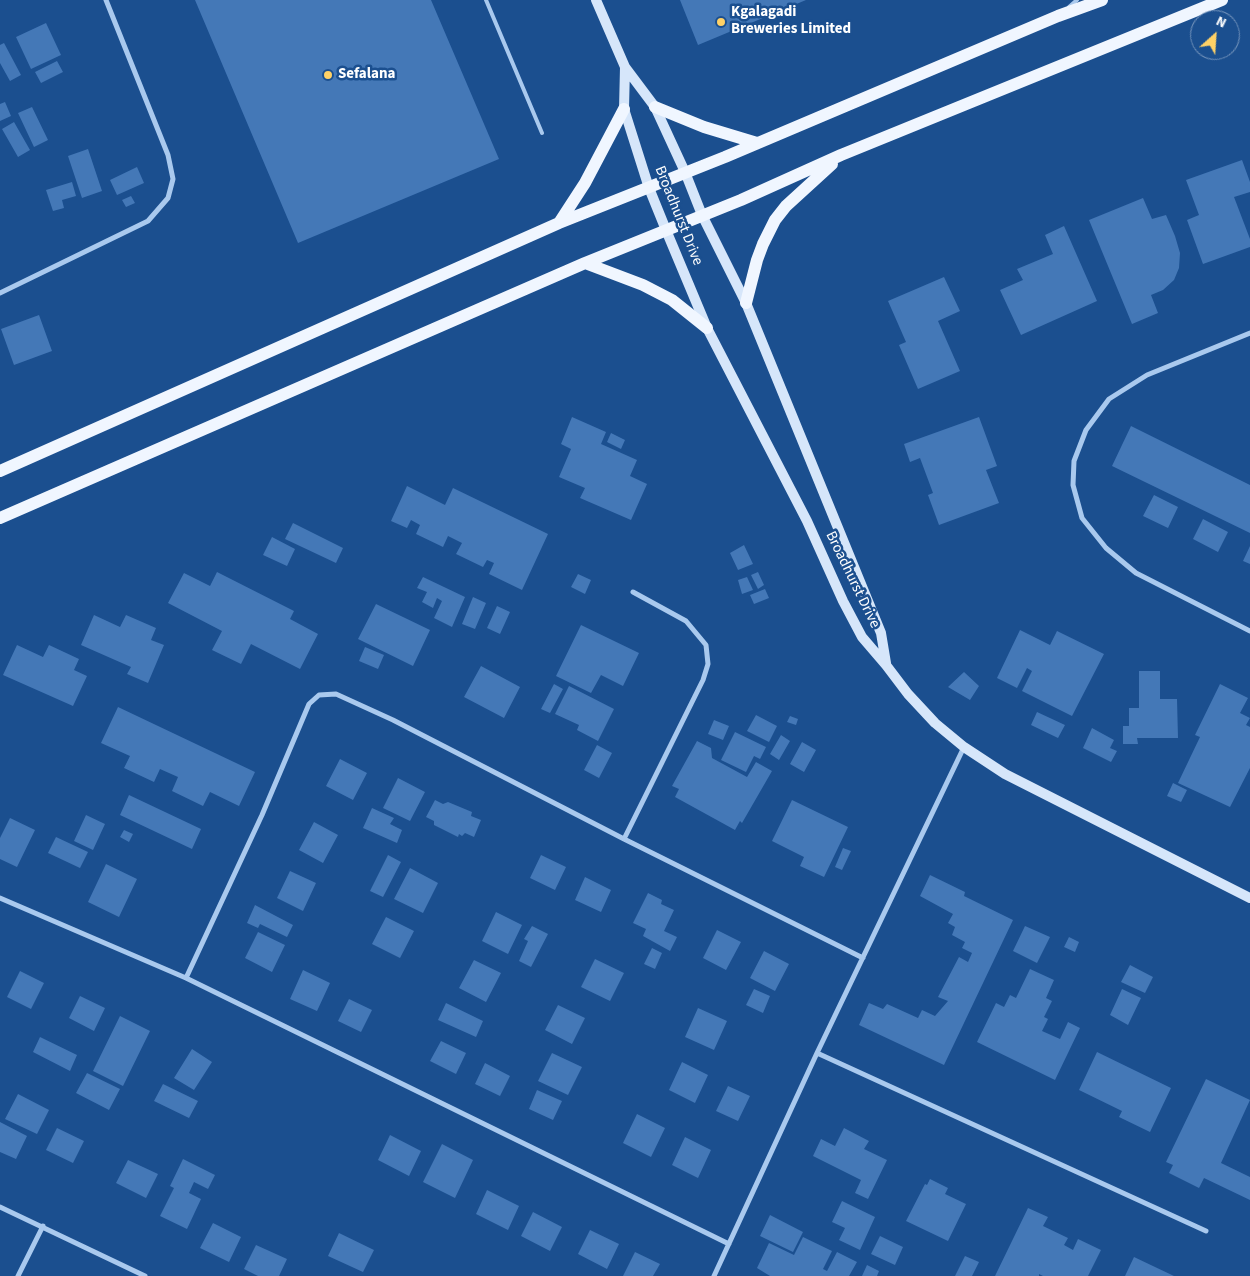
<!DOCTYPE html>
<style>
body{margin:0}
#map{position:relative;width:1250px;height:1276px;overflow:hidden;background:#1b4f8f;font-family:"Source Sans 3",sans-serif}
canvas{display:block}
.north{position:absolute;left:1190px;top:10px;width:50px;height:50px;box-sizing:border-box;background:#1b4f8f;border:1px solid #7695bc;border-radius:50%;rotate:26deg;font-size:14px;font-weight:700;line-height:20px;text-align:center;color:#fff}
.north::after{content:'';display:block;margin:auto;width:18px;height:22px;background:#ffd166;clip-path:polygon(50% 0,100% 100%,50% 72%,0 100%)}
</style>
<div id="map">
<canvas width="1250" height="1276"></canvas>
<div class="north">N</div>
</div>
<script>
const g = document.querySelector('canvas').getContext('2d');
g.lineJoin = 'round';
function paint(path, color) {
  g.fillStyle = color;
  g.fill(path, 'evenodd');
}
function toPath(rows) {
  const path = new Path2D();
  for (const r of rows) {
    path.moveTo(r[0], r[1]);
    for (let i = 2; i < r.length; i += 2) path.lineTo(r[i], r[i + 1]);
  }
  return path;
}
function stroke(path, color, width, dash) {
  g.strokeStyle = color;
  g.lineWidth = width;
  g.lineCap = dash ? 'butt' : 'round';
  g.setLineDash(dash || []);
  g.stroke(path);
}
function write(font, color, halo, rows, align = 'center') {
  g.font = font + ' "Source Sans 3",sans-serif';
  g.lineWidth = 5;
  g.setLineDash([]);
  g.textBaseline = 'middle';
  g.strokeStyle = halo;
  g.fillStyle = color;
  for (const [text, x, y, turn = 0] of rows) {
    g.save();
    g.translate(x, y);
    g.rotate((+turn || 0) * Math.PI / 180);
    g.textAlign = isNaN(turn) ? turn : align;
    if (halo) g.strokeText(text, 0, 0);
    g.fillText(text, 0, 0);
    g.restore();
  }
}
paint(toPath([
 [195,0,431,0,499,159,298,243],
 [680,0,806,0,698,45],
 [46,23,61,55,31,69,16,37],
 [4,43,21,75,10,81,0,63,0,45],
 [57,61,63,72,41,83,35,72],
 [5,102,11,116,0,121,0,104],
 [32,107,48,140,34,147,18,113],
 [14,122,30,150,18,157,2,129],
 [88,149,102,191,82,198,68,156],
 [1242,160,1250,182,1250,192,1234,197,1250,239,1250,247,1203,264,1187,220,1199,215,1186,180],
 [137,167,144,183,117,195,110,180],
 [72,182,76,196,62,200,64,208,53,211,46,190],
 [131,196,135,203,126,207,122,200],
 [1143,198,1152,219,1166,215,1175,236,1180,253,1179,268,1174,280,1163,290,1151,295,1158,313,1132,324,1089,220],
 [1064,226,1097,301,1021,335,1000,290,1023,280,1017,269,1053,254,1045,235],
 [944,277,960,311,938,321,960,371,918,389,899,345,906,342,888,301],
 [39,315,52,351,14,365,1,329],
 [572,417,606,432,601,444,637,460,630,476,647,484,631,520,580,498,585,488,559,477,571,449,561,444],
 [979,417,997,466,986,470,999,503,939,525,928,495,933,493,920,458,910,462,904,444],
 [1131,426,1250,485,1250,533,1112,466],
 [611,433,625,440,621,449,607,442],
 [407,486,445,505,453,488,548,534,522,590,489,574,494,563,487,560,483,567,456,554,462,543,448,536,443,547,416,534,420,525,411,520,407,528,391,521],
 [1154,495,1178,507,1168,528,1143,516],
 [1203,519,1228,532,1218,552,1193,539],
 [293,523,343,548,336,563,285,539],
 [272,537,295,549,287,566,263,555],
 [744,545,753,564,738,570,730,553],
 [1250,546,1250,564,1243,561],
 [217,572,294,611,290,619,318,634,300,669,251,644,241,664,212,650,222,631,168,603,184,573,210,586],
 [758,572,764,585,758,589,751,575],
 [578,574,591,580,585,594,571,587],
 [423,577,465,597,452,627,434,618,442,601,437,598,433,608,422,602,427,592,417,588],
 [747,577,753,590,742,594,738,580],
 [765,589,769,598,754,604,750,595],
 [473,597,486,603,475,629,462,624],
 [376,604,430,630,413,666,358,639],
 [497,606,510,612,500,634,487,628],
 [94,615,120,627,126,615,156,628,151,640,164,645,148,683,127,674,131,667,81,645],
 [581,625,639,653,623,686,601,675,591,693,556,676],
 [1020,630,1050,645,1057,631,1104,654,1072,716,1022,691,1032,671,1027,668,1017,688,997,678],
 [17,645,43,657,49,645,79,659,74,670,87,676,73,706,3,675],
 [365,647,384,655,378,669,359,661],
 [481,666,520,687,504,718,464,697],
 [1139,671,1160,671,1160,699,1177,699,1178,738,1137,738,1138,744,1123,744,1123,726,1129,726,1129,708,1139,708],
 [964,672,979,686,970,700,948,687],
 [554,684,563,689,550,713,541,709],
 [1220,684,1248,698,1240,713,1250,718,1246,725,1250,727,1250,768,1230,807,1178,783,1200,737,1195,735],
 [569,686,614,709,598,741,577,730,579,725,555,714],
 [118,707,255,772,239,806,210,792,203,806,172,791,178,777,160,769,154,782,124,768,130,756,101,743],
 [1037,712,1065,725,1058,738,1031,725],
 [756,715,777,726,769,742,747,731],
 [790,716,798,719,796,725,787,722],
 [714,720,729,726,723,740,708,734],
 [1092,728,1114,740,1110,748,1117,751,1111,762,1083,748],
 [735,732,766,747,760,759,754,756,746,772,721,760],
 [781,735,790,741,779,760,770,754],
 [697,741,711,748,712,758,747,777,756,762,772,771,742,823,740,821,735,830,675,797,679,789,672,786],
 [802,742,816,750,804,772,790,764],
 [597,745,612,753,599,778,584,770],
 [340,759,367,773,353,800,326,786],
 [398,778,425,792,410,821,383,808],
 [1173,783,1187,790,1181,802,1167,796],
 [129,795,201,829,192,849,120,815],
 [435,800,443,804,448,802,472,812,471,816,481,820,474,837,465,833,462,836,459,834,458,837,434,825,434,821,426,817],
 [792,800,848,827,824,877,800,866,804,857,772,841],
 [372,808,394,818,390,824,402,830,397,843,363,828],
 [86,815,105,824,93,850,74,841],
 [10,818,35,830,17,867,0,859,0,838],
 [314,822,338,835,323,863,299,850],
 [124,830,133,834,129,842,120,837],
 [56,837,88,852,80,868,48,853],
 [843,848,851,851,842,870,835,867],
 [388,855,401,862,383,897,370,891],
 [541,855,566,867,555,890,530,878],
 [106,864,137,879,119,917,88,902],
 [410,868,438,883,423,913,394,899],
 [290,871,316,883,303,911,277,898],
 [930,875,965,892,964,896,1013,920,944,1065,859,1025,869,1003,883,1009,887,1004,918,1018,922,1010,935,1016,948,1001,938,997,959,957,968,962,972,953,962,948,965,942,952,935,955,927,948,923,953,914,920,896],
 [585,877,611,890,601,912,575,900],
 [648,893,662,900,661,904,674,910,664,931,677,937,670,951,643,936,646,929,633,923],
 [255,905,293,925,287,937,260,924,258,928,247,923],
 [496,912,522,925,508,954,482,941],
 [386,917,414,931,400,958,372,944],
 [532,926,548,934,531,967,519,961,528,941,524,939],
 [1025,926,1050,937,1037,963,1013,951],
 [717,930,741,942,726,970,703,958],
 [258,932,285,945,272,972,245,958],
 [1069,937,1079,942,1075,952,1064,947],
 [652,948,662,953,655,969,644,964],
 [764,951,789,964,775,991,750,978],
 [595,959,624,973,610,1001,581,987],
 [474,960,501,973,486,1002,459,988],
 [1130,965,1153,977,1145,993,1121,982],
 [1030,969,1054,980,1046,998,1052,1001,1044,1017,1048,1019,1042,1031,1060,1039,1068,1022,1080,1028,1055,1080,977,1042,996,1003,1004,1007,1010,995,1016,998],
 [303,970,330,983,317,1011,290,999],
 [20,971,44,983,31,1009,7,997],
 [754,989,770,996,763,1013,746,1005],
 [1122,989,1141,998,1128,1025,1110,1015],
 [80,996,105,1008,94,1031,69,1018],
 [349,999,372,1010,361,1032,338,1021],
 [446,1003,483,1021,476,1037,438,1020],
 [558,1005,585,1018,572,1044,545,1030],
 [698,1008,727,1021,714,1050,685,1037],
 [120,1016,150,1031,123,1086,93,1071],
 [40,1037,77,1055,70,1071,33,1052],
 [441,1041,466,1053,456,1074,430,1061],
 [192,1049,212,1062,194,1090,174,1078],
 [1097,1052,1171,1088,1150,1132,1119,1117,1122,1111,1079,1090],
 [552,1053,582,1067,568,1095,538,1081],
 [682,1062,708,1075,695,1103,669,1090],
 [485,1063,510,1076,500,1096,475,1084],
 [87,1073,120,1089,109,1110,76,1093],
 [1206,1079,1250,1100,1221,1163,1250,1177,1250,1200,1204,1178,1199,1188,1169,1173,1173,1165,1166,1162],
 [163,1084,198,1101,189,1118,154,1101],
 [728,1086,750,1096,738,1121,716,1111],
 [537,1090,562,1101,553,1120,529,1109],
 [18,1094,49,1110,37,1134,5,1119],
 [637,1114,665,1128,651,1157,623,1143],
 [0,1122,27,1136,16,1159,0,1152],
 [57,1128,84,1141,73,1163,46,1150],
 [844,1128,869,1141,864,1149,887,1160,868,1199,855,1193,861,1180,813,1156,821,1139,835,1146],
 [390,1135,421,1151,409,1176,378,1160],
 [685,1137,711,1150,698,1178,672,1165],
 [442,1144,473,1160,455,1198,423,1182],
 [183,1159,215,1175,208,1189,194,1182,189,1193,201,1199,187,1229,160,1216,174,1188,170,1186],
 [128,1160,158,1174,146,1198,116,1183],
 [930,1179,948,1188,945,1194,966,1204,948,1241,906,1221,925,1184,927,1185],
 [487,1190,519,1206,508,1230,476,1214],
 [842,1201,875,1217,860,1250,839,1240,845,1228,832,1222],
 [1028,1208,1048,1217,1043,1226,1068,1238,1064,1245,1073,1250,1078,1239,1101,1250,1088,1276,1043,1276,1039,1274,1039,1276,995,1276],
 [533,1212,562,1227,550,1251,521,1236],
 [770,1215,803,1232,793,1252,760,1236],
 [213,1223,241,1237,229,1262,200,1248],
 [590,1230,619,1244,607,1269,578,1254],
 [339,1233,374,1250,363,1272,328,1256],
 [880,1236,903,1247,895,1265,871,1254],
 [803,1237,832,1251,823,1269,827,1271,837,1252,857,1262,849,1276,770,1276,757,1268,769,1243,794,1255],
 [256,1245,287,1259,279,1276,258,1276,244,1269],
 [635,1252,660,1264,653,1276,623,1276],
 [965,1256,979,1262,972,1276,955,1276],
 [1134,1257,1174,1276,1125,1276],
 [867,1265,879,1271,877,1276,862,1276]
]), '#4478b7');
stroke(toPath([
 [486,0,542,133],
 [1069,7,1077,0]
]), '#a9c9ee', 4);
stroke(toPath([
 [0,293,148,221,168,198,173,179,168,155,106,0],
 [1250,333,1147,375,1109,399,1086,430,1074,461,1073,485,1082,518,1106,548,1136,573,1250,631],
 [624,839,703,680,708,664,706,645,686,621,633,592],
 [0,898,186,978],
 [817,1053,1206,1231],
 [0,1207,145,1276],
 [729,1244,186,978,262,815,309,704,319,695,336,694,393,720,624,839,863,958],
 [18,1276,43,1226],
 [714,1276,817,1053,964,747]
]), '#a9c9ee', 5);
stroke(toPath([
 [596,0,625,67,655,107,685,172,702,215,746,303,881,633,886,663],
 [625,67,624,109,649,188,666,230,707,328,807,521,843,601,862,637,886,665,908,694,935,723,964,747,1005,774,1250,898]
]), '#d6e6fa', 10);
stroke(toPath([
 [655,107,704,127,757,143],
 [559,223,585,183,624,109],
 [585,263,643,285,672,300,707,328],
 [746,303,757,260,763,244,775,220,786,206,832,164],
 [0,471,559,223,725,157,1058,16,1102,0],
 [0,518,585,263,741,200,841,155,1222,0]
]), '#f0f6ff', 12);
for (const [x, y, r, color] of [
 [721,22,5,"#ffd166"],
 [328,75,5,"#ffd166"]
]) {
  const dot = new Path2D();
  dot.arc(x, y, r, 0, 2 * Math.PI);
  g.fillStyle = color;
  g.fill(dot);
  stroke(dot, '#1b4f8f', 2);
}
write('bold 15px', '#fff', '#1b4f8f', [
 ["Kgalagadi",731,13],
 ["Breweries Limited",731,30],
 ["Sefalana",338,75]
], 'left');
write('15px', '#fff', '#1b4f8f', [
 ["Broadhurst Drive",678,216,68],
 ["Broadhurst Drive",852,580,64]
]);
</script>
